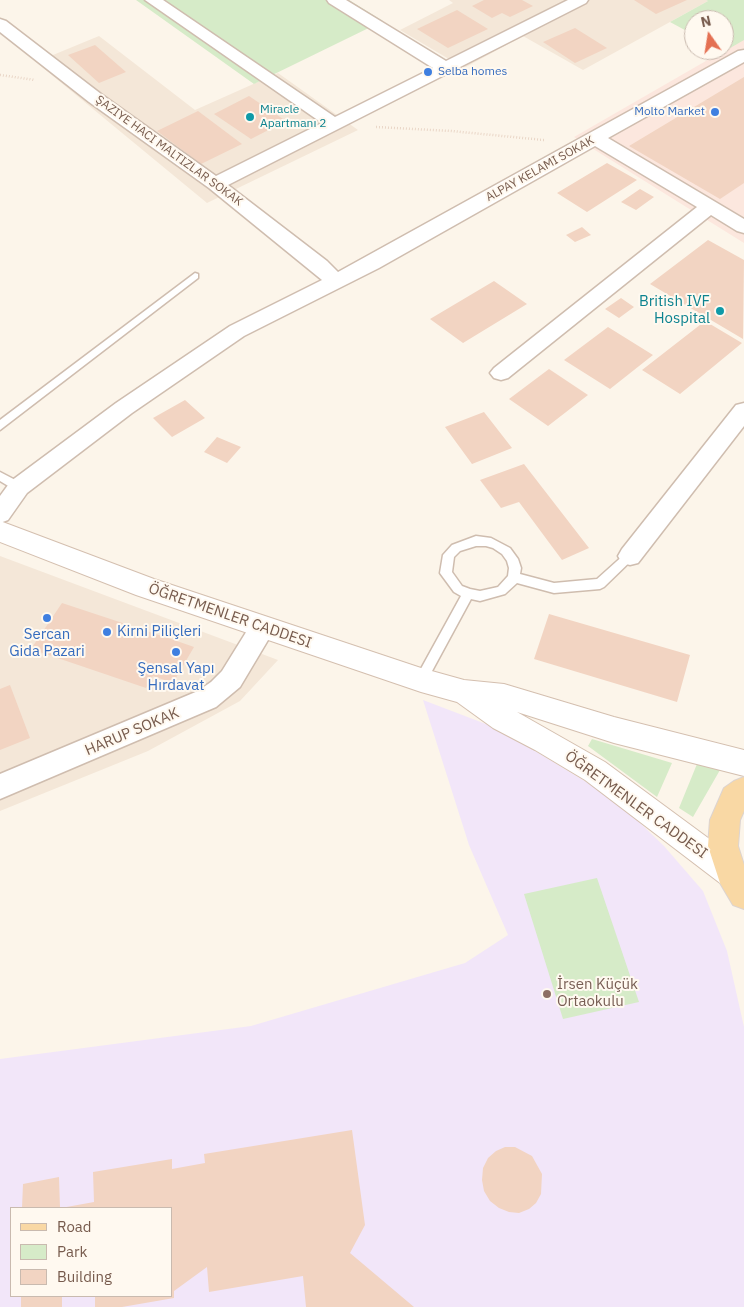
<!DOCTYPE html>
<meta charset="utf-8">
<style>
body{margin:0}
#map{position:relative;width:744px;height:1307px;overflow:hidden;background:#fcf5ea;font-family:"IBM Plex Sans",sans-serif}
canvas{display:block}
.legend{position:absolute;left:10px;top:1207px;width:162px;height:90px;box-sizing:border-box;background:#fff9f0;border:1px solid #c9baaf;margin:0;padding:6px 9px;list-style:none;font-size:15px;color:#775b4d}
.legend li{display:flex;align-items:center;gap:10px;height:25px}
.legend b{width:25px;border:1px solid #c9baaf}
.north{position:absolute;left:684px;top:10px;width:50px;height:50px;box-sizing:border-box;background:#fff9f0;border:1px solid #c9baaf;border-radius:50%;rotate:347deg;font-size:14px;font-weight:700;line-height:20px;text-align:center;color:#775b4d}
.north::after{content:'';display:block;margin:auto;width:18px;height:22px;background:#e47052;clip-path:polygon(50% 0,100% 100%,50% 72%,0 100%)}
</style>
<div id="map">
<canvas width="744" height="1307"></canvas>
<ul class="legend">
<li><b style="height:6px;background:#f9d8a4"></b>Road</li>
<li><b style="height:14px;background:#d6ebc8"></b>Park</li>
<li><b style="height:14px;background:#f2d4c2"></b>Building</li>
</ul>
<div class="north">N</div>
</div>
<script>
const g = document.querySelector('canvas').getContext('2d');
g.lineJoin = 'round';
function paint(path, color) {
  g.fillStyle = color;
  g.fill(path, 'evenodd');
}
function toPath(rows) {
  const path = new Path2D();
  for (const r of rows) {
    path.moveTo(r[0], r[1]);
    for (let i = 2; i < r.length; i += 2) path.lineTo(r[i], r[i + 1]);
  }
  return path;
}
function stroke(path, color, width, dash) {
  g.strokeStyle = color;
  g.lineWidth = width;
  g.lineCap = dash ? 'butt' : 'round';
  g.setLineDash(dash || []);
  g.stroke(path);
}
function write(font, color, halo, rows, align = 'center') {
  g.font = font + ' "IBM Plex Sans",sans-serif';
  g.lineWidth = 4;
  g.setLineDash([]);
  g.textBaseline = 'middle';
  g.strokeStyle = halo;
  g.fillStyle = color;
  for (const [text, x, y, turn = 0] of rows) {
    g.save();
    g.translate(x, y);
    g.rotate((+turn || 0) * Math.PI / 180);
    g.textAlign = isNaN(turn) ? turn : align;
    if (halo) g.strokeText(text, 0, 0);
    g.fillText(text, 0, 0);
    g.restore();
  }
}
paint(toPath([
 [449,0,706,0,708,1,583,70,523,36,464,68,400,30,453,3],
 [99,36,195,110,278,73,358,130,207,203,36,62],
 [0,556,278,660,240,701,148,751,0,811]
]), '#f4e7d8');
paint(toPath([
 [744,39,744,243,574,137]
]), '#fce7de');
paint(toPath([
 [423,700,499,729,616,800,664,846,703,891,727,951,744,1027,744,1307,0,1307,0,1059,251,1026,465,963,508,935,469,845],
 [11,1208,171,1208,171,1296,11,1296]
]), '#f2e6f9');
paint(toPath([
 [136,0,349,0,383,21,254,84],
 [706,0,744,0,744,40,725,51,723,50,724,20,694,20,694,35,670,22,708,1],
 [592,739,672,763,657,797,588,746],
 [697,764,720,770,693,817,679,808],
 [597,878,639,1002,563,1019,524,894]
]), '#d6ebc8');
paint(toPath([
 [484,0,522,0,533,6,510,17,502,13,492,18,472,6],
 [634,0,687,0,656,14],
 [457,10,488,29,448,48,417,29],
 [575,28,607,48,575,63,543,42],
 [95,45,126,72,99,83,68,55],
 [744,77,744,183,720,199,629,146],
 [249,96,286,121,251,139,214,114],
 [198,111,242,144,201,164,157,131],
 [607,163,637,180,587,212,557,193],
 [640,189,654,197,636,210,621,202],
 [582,227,591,235,575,242,566,235],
 [708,240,744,260,743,339,650,284],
 [494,281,527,304,463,343,430,319],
 [621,298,634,307,619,318,605,309],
 [705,321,742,343,680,394,642,370],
 [608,327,653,355,610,389,564,360],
 [549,369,588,395,548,426,509,399],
 [185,400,205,418,172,437,153,418],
 [484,412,512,448,472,464,445,427],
 [217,437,241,447,227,463,204,452],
 [524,464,589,548,562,560,519,502,501,508,480,480],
 [62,603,174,640,194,647,173,683,153,676,146,688,31,649],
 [549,614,690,655,677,702,534,659],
 [10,685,30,738,0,750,0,689],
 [352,1130,365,1225,350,1253,414,1307,306,1307,303,1276,209,1292,207,1267,174,1291,174,1298,122,1307,95,1307,95,1296,171,1296,171,1208,61,1208,94,1202,93,1172,172,1159,172,1169,205,1163,204,1154],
 [505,1147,515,1147,532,1156,542,1174,541,1194,536,1203,529,1209,519,1213,509,1212,499,1208,490,1201,484,1191,482,1180,483,1168,488,1158,496,1151],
 [59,1177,60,1208,22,1208,23,1184],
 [21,1296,62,1296,62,1307,21,1307]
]), '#f2d4c2');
const service = toPath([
 [195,273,198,274,198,278,0,430,0,420,195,273],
 [0,472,23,484,25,487,23,490,15,490,0,481,0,472],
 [476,536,491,538,510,548,518,559,521,568,520,574,554,583,597,579,626,553,630,551,634,553,636,556,604,587,600,589,554,593,517,583,505,594,480,601,471,599,425,684,421,685,417,684,415,680,417,676,461,596,454,592,440,573,443,555,452,545,476,536],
 [476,546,486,546,493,548,502,554,507,561,509,568,508,576,498,587,480,591,470,589,462,586,452,572,454,557,460,551,476,546]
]);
const minor = toPath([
 [145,0,163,0,335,117,433,68,329,3,327,0,346,0,446,61,568,0,588,0,586,3,228,185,327,261,338,272,738,51,744,50,744,62,608,138,744,219,744,233,737,231,711,215,508,378,501,380,494,378,490,373,494,368,697,207,595,146,379,268,244,336,132,413,27,493,8,520,0,523,0,496,11,481,116,403,230,326,322,280,209,188,89,102,0,32,0,19,6,21,101,94,216,176,322,123,145,0],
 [744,403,744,426,638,563,630,565,622,563,618,556,622,549,736,405,744,403],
 [262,618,271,621,274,628,271,635,240,687,216,707,0,799,0,774,198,691,211,682,222,671,253,621,262,618]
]);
const secondary = toPath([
 [0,521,154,579,421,668,464,680,504,684,614,717,744,750,744,776,614,743,517,712,605,762,742,863,744,867,742,883,731,888,720,883,585,780,535,750,493,728,457,702,421,692,136,595,0,542,0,521]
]);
const primary = toPath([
 [744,777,744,811,740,820,738,846,744,865,744,909,733,905,720,883,708,846,710,820,724,788,734,781,744,777]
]);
stroke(service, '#cfbdaf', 3);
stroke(minor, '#cfbdaf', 3);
stroke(secondary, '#d4bfaf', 2);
stroke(primary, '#dcd4d1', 2);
stroke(toPath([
 [0,75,35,80],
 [376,127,451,131,544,140]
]), '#d7b7a4', 2.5, [0.5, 2.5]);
paint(service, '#fff');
paint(minor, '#fff');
paint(secondary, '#fff');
paint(primary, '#f9d8a4');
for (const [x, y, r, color] of [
 [428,72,5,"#3f7fe0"],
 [715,112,5,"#3f7fe0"],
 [250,117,5,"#0f9aa8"],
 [720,311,5,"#0f9aa8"],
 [47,618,5,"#3f7fe0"],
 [107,632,5,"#3f7fe0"],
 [176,652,5,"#3f7fe0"],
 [547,994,5,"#8d6e63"]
]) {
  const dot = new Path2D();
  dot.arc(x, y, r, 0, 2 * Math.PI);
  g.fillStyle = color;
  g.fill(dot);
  stroke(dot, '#fff9f0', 2);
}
write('12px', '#366cbe', '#fff9f0', [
 ["Selba homes",438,72],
 ["Molto Market",705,112,"right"]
], 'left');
write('12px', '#0d838f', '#fff9f0', [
 ["Miracle",260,110],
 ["Apartmanı 2",260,124]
], 'left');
write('12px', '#775b4d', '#fff9f0', [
 ["ŞAZIYE HACI MALTIZLAR SOKAK",169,151,36],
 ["ALPAY KELAMI SOKAK",540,169,-29]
]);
write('15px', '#0d838f', '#fff9f0', [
 ["British IVF",710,302],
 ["Hospital",710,319]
], 'right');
write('15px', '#775b4d', '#fff9f0', [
 ["ÖĞRETMENLER CADDESI",230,616,19],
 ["HARUP SOKAK",132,732,-23],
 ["ÖĞRETMENLER CADDESI",636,805,36]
]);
write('15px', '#366cbe', '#fff9f0', [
 ["Kirni Piliçleri",117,632,"left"],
 ["Sercan",47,635],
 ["Gida Pazari",47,652],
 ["Şensal Yapı",176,669],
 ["Hırdavat",176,686]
]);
write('15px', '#785e54', '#fff9f0', [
 ["İrsen Küçük",557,985],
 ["Ortaokulu",557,1002]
], 'left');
</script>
